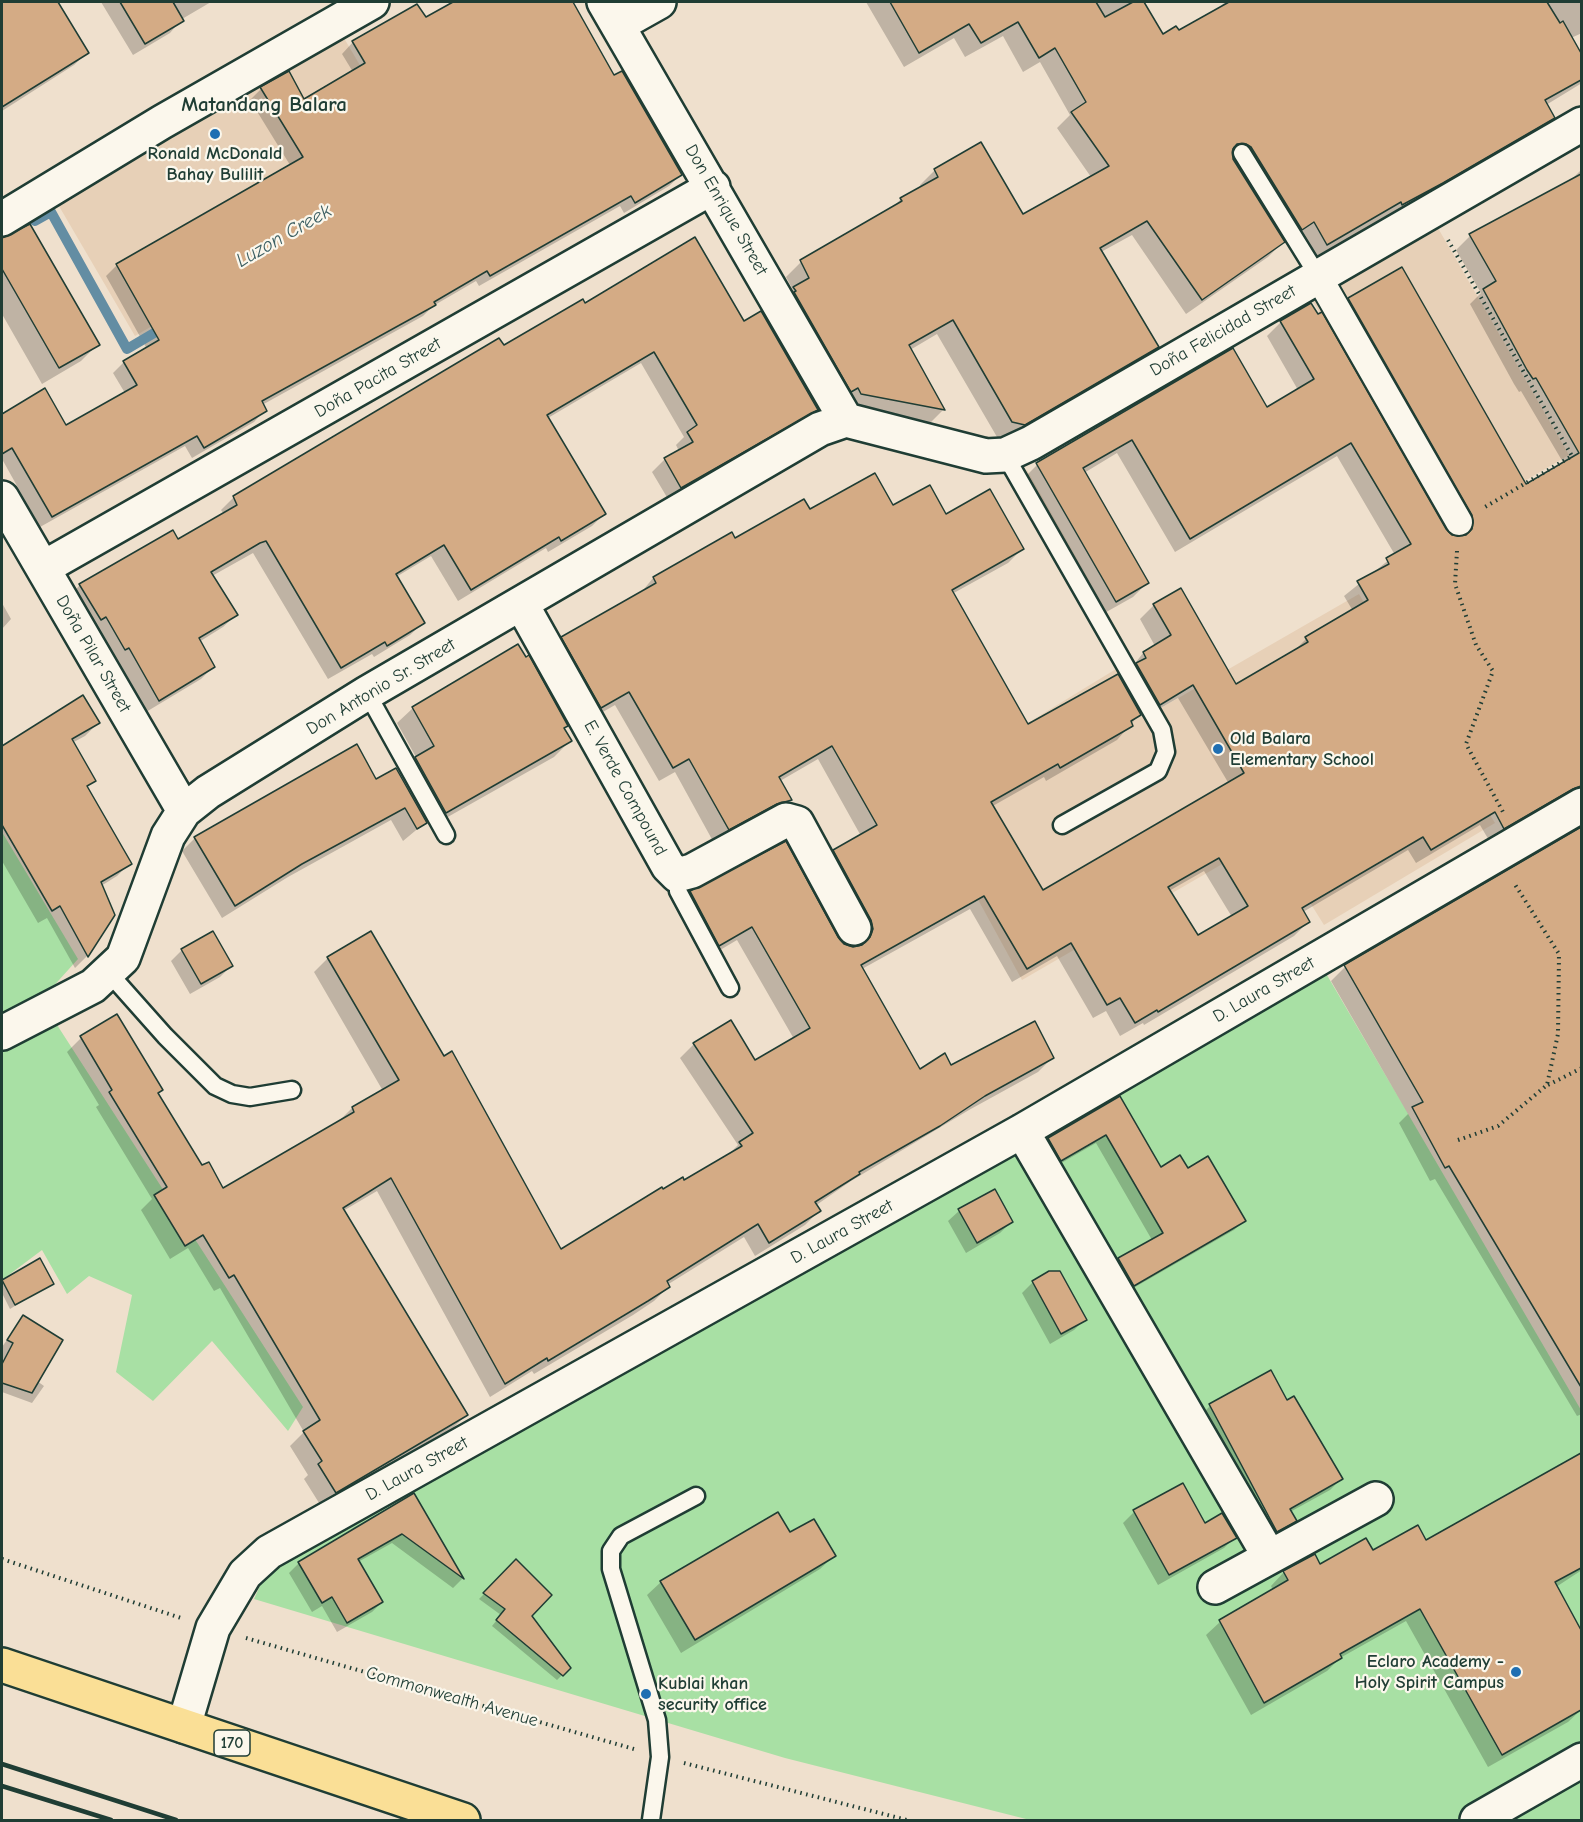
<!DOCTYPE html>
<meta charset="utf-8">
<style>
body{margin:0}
#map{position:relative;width:1583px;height:1822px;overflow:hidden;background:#efe0cd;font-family:"Comic Neue",sans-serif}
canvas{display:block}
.frame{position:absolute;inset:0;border:3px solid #1f3d34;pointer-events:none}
</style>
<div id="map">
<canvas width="1583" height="1822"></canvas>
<div class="frame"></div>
</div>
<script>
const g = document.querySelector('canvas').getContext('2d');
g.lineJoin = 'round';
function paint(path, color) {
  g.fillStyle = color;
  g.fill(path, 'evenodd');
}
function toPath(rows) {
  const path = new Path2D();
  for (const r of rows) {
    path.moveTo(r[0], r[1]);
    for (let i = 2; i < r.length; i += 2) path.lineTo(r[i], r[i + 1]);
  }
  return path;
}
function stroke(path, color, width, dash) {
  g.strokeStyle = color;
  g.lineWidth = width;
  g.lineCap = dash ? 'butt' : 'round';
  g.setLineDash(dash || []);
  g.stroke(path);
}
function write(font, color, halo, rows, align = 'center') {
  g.font = font + ' "Comic Neue",sans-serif';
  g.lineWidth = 4.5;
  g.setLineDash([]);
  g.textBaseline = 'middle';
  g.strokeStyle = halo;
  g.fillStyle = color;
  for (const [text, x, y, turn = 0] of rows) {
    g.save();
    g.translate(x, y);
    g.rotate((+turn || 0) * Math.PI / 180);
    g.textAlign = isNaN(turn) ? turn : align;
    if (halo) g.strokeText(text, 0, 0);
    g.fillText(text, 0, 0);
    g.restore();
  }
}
paint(toPath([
 [341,33,421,169,135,336,56,201],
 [1431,216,1569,455,1448,526,1306,290],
 [1027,470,1161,708,1359,594,1495,823,1324,925,1269,837,1022,980,918,790,1116,669,1010,478]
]), '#e7d0b7');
paint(toPath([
 [2,832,78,959,41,1000,303,1407,288,1431,212,1341,153,1401,116,1372,132,1295,89,1276,67,1294,42,1250,2,1280],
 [1324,970,1581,1410,1581,1820,1030,1820,785,1758,254,1599,270,1563]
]), '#a8e0a4');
paint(toPath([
 [2,2,56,2,87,53,74,65,2,111],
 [101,2,211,2,182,19,170,33,133,55],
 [456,2,568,2,614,77,681,175,669,186,624,213,620,206,479,286,476,281,433,306,423,316,262,405,265,410,254,422,192,458,185,446,40,527,2,459,2,416,45,391,66,427,125,393,113,373,124,362,147,349,106,276,117,265,290,165,250,100,261,89,304,101,353,72,342,54,353,42,425,19],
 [866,2,1143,2,1162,36,1178,32,1217,10,1225,2,1582,2,1582,33,1571,38,1582,56,1582,83,1546,105,1553,118,1538,133,1311,259,1298,236,1287,244,1284,241,1268,257,1186,314,1132,235,1101,252,1157,347,1142,362,1009,439,997,437,937,334,910,350,943,410,929,424,846,409,779,303,793,290,786,277,801,262,890,210,901,199,921,188,920,185,935,170,1023,216,1091,177,1057,128,1070,115,1040,62,1023,72,1003,36,965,57,954,38,904,67],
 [1582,169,1582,807,1490,842,1480,825,1416,863,1408,850,1303,912,1308,922,1294,936,1144,1025,1143,1023,1120,1036,1106,1011,1093,1018,1057,956,1012,982,970,909,862,969,919,1071,1052,1058,1038,1072,969,1110,851,1181,815,1206,819,1211,805,1225,755,1256,744,1237,667,1285,668,1287,654,1301,633,1315,534,1374,532,1371,490,1397,377,1191,343,1211,466,1415,452,1429,321,1506,304,1479,308,1475,290,1446,304,1432,220,1288,214,1291,188,1248,170,1259,141,1210,152,1199,96,1107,99,1105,67,1052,81,1038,116,1016,161,1090,157,1094,202,1167,222,1190,338,1122,352,1108,383,1091,314,972,328,958,560,1251,663,1191,684,1182,726,1157,738,1145,680,1058,694,1044,755,1062,794,1039,737,940,705,959,677,906,691,892,837,938,844,946,858,947,859,943,820,865,834,851,861,836,818,759,780,781,790,800,776,814,714,843,675,772,659,781,615,705,587,721,548,652,562,638,640,594,653,578,731,534,735,540,809,511,892,507,945,516,1022,549,1008,563,952,594,1028,726,1139,715,1117,740,1046,781,1044,777,991,807,1042,892,1229,784,1178,698,1145,717,1123,679,1143,653,1155,646,1140,619,1154,605,1235,686,1292,653,1306,639,1353,611,1344,596,1395,555,1337,456,1175,552,1117,453,1084,473,1147,583,1133,597,1101,615,1023,479,1037,465,1233,350,1267,409,1298,390,1267,336,1281,322,1445,530,1451,537,1459,537,1458,529,1335,313,1349,299,1525,486,1564,464,1521,391,1519,392,1514,384,1470,304,1481,293,1456,250,1470,236,1566,185],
 [1204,871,1232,917,1197,937,1169,891],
 [2,239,98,344,81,361,42,384,2,314],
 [584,305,743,323,817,409,804,422,668,499,652,472,665,459,679,451,676,445,684,437,641,363,548,418,604,514,592,526,548,552,546,548,458,601,431,556,396,577,423,623,410,635,374,657,372,654,328,679,253,553,212,576,236,615,223,627,199,642,214,666,201,679,146,712,116,660,112,662,68,597,80,585,177,541,224,514,221,510,233,498,499,340,503,347],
 [2,603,11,619,2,629],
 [413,708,566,726,563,729,570,741,554,757,430,827,427,821,403,841,391,820,288,877,222,918,182,851,195,838,399,775,416,757,397,723],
 [53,717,98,723,85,736,72,743,94,781,86,788,130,863,117,876,101,886,113,915,87,956,75,968,47,918,38,923,2,861,2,747],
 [1582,829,1582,1414,1577,1416,1435,1179,1430,1181,1399,1123,1408,1114,1331,981,1345,967],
 [182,950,231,966,220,977,190,994,171,961],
 [1120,1098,1160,1169,1187,1170,1244,1221,1234,1230,1123,1294,1109,1270,1119,1260,1152,1240,1096,1143,1051,1169,1039,1149,1049,1139],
 [959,1211,1011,1222,1000,1233,966,1253,948,1221],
 [40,1260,52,1283,10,1309,2,1293,2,1282],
 [1033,1282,1085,1319,1074,1330,1050,1344,1022,1293],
 [23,1317,37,1381,44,1386,32,1403,2,1392,2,1347],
 [1286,1402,1341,1479,1330,1490,1290,1512,1295,1521,1284,1532,1265,1542,1199,1417,1210,1406],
 [1569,1462,1582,1484,1582,1570,1556,1587,1582,1633,1582,1688,1573,1693,1582,1709,1568,1722,1488,1767,1406,1621,1340,1658,1327,1671,1251,1715,1206,1635,1220,1622,1273,1590,1271,1586,1284,1572,1425,1542],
 [1182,1485,1204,1525,1235,1537,1224,1548,1158,1585,1123,1523,1134,1512],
 [413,1495,462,1579,453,1588,392,1543,358,1562,382,1602,372,1612,337,1632,322,1606,312,1612,289,1573,299,1563,345,1536,353,1528],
 [790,1534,834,1556,820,1569,681,1653,647,1595,661,1582],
 [516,1562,530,1616,569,1668,557,1680,492,1626,501,1615,479,1599]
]), '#0003');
stroke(toPath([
 [35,221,51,212,127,349,166,326]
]), '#638da3', 10);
const building = toPath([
 [2,2,58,2,89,53,2,107,2,2],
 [120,2,173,2,184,21,145,44,120,2],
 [453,2,573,2,614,75,622,71,682,175,635,203,631,196,490,276,487,271,434,302,436,305,262,401,267,411,204,448,197,436,52,517,12,448,2,454,2,414,45,388,66,425,137,385,123,361,159,340,116,264,303,157,260,87,289,71,304,99,365,63,352,41,417,4,426,17,453,2],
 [890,2,1096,2,1105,17,1133,2,1144,2,1163,34,1176,26,1179,30,1229,2,1547,2,1560,23,1563,21,1581,53,1581,80,1545,100,1555,118,1443,183,1402,205,1401,202,1327,245,1314,222,1302,230,1251,147,1246,144,1237,144,1233,149,1233,159,1285,242,1202,300,1147,221,1100,248,1159,347,1025,425,1012,422,953,320,909,345,945,410,861,394,858,388,851,392,794,292,796,291,793,287,809,278,800,260,902,201,900,198,938,177,934,169,981,142,1023,214,1109,166,1071,112,1086,102,1055,48,1039,58,1018,22,981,43,969,24,919,53,890,2],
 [1581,174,1581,786,1573,789,1504,829,1495,812,1431,850,1423,837,1302,908,1310,922,1158,1012,1157,1010,1135,1023,1120,998,1107,1005,1071,943,1027,969,984,896,861,965,920,1069,945,1053,951,1065,1035,1021,1054,1058,985,1096,940,1126,859,1172,860,1174,815,1202,821,1211,769,1243,758,1224,667,1281,670,1287,648,1301,548,1361,547,1358,505,1384,391,1178,343,1208,468,1415,336,1493,318,1464,322,1461,303,1431,320,1420,234,1275,229,1278,203,1235,185,1246,154,1195,167,1187,109,1092,112,1090,80,1036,117,1014,163,1090,158,1093,202,1165,209,1162,223,1188,354,1112,352,1107,399,1080,327,957,371,931,444,1056,452,1051,561,1249,662,1187,663,1189,683,1177,684,1180,742,1146,739,1142,753,1133,693,1043,731,1020,755,1060,810,1028,752,927,719,946,690,891,786,841,838,937,844,944,853,947,862,945,870,937,873,929,871,920,833,850,877,825,832,746,779,777,792,800,777,804,729,830,689,759,673,768,629,692,601,708,561,637,656,583,653,577,732,532,735,538,804,499,810,509,875,473,893,505,930,485,946,514,990,489,1024,549,952,590,1028,724,1118,674,1141,715,1131,721,1133,726,1060,768,1058,764,991,802,1043,890,1244,773,1193,685,1160,705,1136,663,1146,658,1143,652,1171,635,1153,604,1181,588,1236,684,1308,642,1305,637,1368,600,1357,581,1389,564,1386,558,1411,544,1351,443,1190,539,1132,440,1083,468,1149,583,1116,602,1036,463,1233,348,1267,407,1314,379,1280,321,1311,303,1318,314,1322,312,1446,529,1452,535,1466,535,1472,529,1472,515,1348,298,1402,267,1526,484,1579,453,1536,378,1533,379,1527,370,1483,289,1496,281,1469,234,1581,174],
 [1219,858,1248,906,1198,935,1168,887,1219,858],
 [30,224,100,345,59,368,2,269,2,238,30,224],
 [695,237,744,321,761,311,818,410,681,488,664,458,693,442,687,432,697,425,654,352,547,415,606,514,561,541,559,537,471,590,444,545,396,574,425,623,387,646,385,642,341,668,266,541,260,543,211,572,238,615,199,638,215,667,159,701,129,648,125,650,106,617,101,620,79,584,173,530,178,539,237,505,233,496,499,338,504,345,583,299,585,303,695,237],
 [518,644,526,657,529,655,568,726,564,728,572,741,446,813,415,757,434,746,412,707,518,644],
 [83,695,100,723,72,739,96,781,87,786,132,864,101,882,115,915,88,957,60,906,52,911,2,825,2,746,83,695],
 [357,744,376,779,396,768,427,823,417,829,405,808,302,864,235,906,194,837,357,744],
 [1581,827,1581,1387,1449,1166,1445,1168,1412,1107,1423,1102,1344,965,1581,827],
 [213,931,233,966,201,984,181,949,213,931],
 [1120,1096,1161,1167,1180,1155,1188,1168,1208,1156,1246,1221,1134,1286,1118,1258,1163,1233,1106,1135,1061,1161,1048,1138,1120,1096],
 [995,1189,1013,1222,977,1243,958,1209,995,1189],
 [40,1258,54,1284,15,1305,2,1280,40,1258],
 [1049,1271,1060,1271,1087,1320,1061,1334,1032,1281,1049,1271],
 [23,1315,63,1340,32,1393,2,1383,2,1364,13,1343,7,1340,23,1315],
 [1271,1370,1287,1400,1294,1396,1343,1479,1290,1509,1297,1521,1277,1532,1209,1404,1271,1370],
 [1581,1453,1581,1568,1555,1582,1581,1630,1581,1710,1502,1755,1420,1609,1340,1654,1342,1658,1264,1703,1219,1620,1288,1580,1283,1571,1315,1554,1320,1564,1366,1538,1373,1550,1418,1525,1426,1540,1581,1453],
 [1183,1483,1205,1523,1222,1513,1237,1538,1169,1575,1133,1510,1183,1483],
 [414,1493,464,1579,402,1534,358,1559,383,1602,347,1623,332,1597,322,1603,298,1562,414,1493],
 [778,1512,790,1532,814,1519,836,1556,695,1640,660,1581,778,1512],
 [516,1559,552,1595,532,1616,571,1668,563,1676,496,1620,505,1609,483,1593,516,1559]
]);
paint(building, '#d4ab85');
stroke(building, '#1f3d34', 1.5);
const service = toPath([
 [1242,153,1318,276],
 [1005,455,1162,730,1166,752,1158,771,1062,825],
 [367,693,446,835],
 [677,875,678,891,730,988],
 [109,973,165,1036,215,1086,232,1094,250,1097,292,1090],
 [651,1820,660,1757,657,1720,611,1569,611,1551,621,1536,696,1496]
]);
const pedestrian = toPath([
 [1318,276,1459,522]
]);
const minor = toPath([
 [604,2,846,420],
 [618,25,659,2],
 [2,219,162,122,372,2],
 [846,420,986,456,1005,455,1031,443,1582,124],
 [2,498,184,811],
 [43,568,713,187],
 [522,605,668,866,677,875,692,871,786,820,797,823,854,928],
 [2,1033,93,986,123,958,168,836,184,811,208,792,367,693,820,429,846,420],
 [1022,1131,1269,1556],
 [1215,1587,1376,1499],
 [184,1726,213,1628,245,1574,269,1552,1022,1131,1582,805],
 [1477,1820,1582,1760]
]);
const primary = toPath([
 [2,1665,463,1820]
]);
stroke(service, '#1f3d34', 21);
stroke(pedestrian, '#1f3d34', 30);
stroke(minor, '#1f3d34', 38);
stroke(primary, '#1f3d34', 38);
stroke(toPath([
 [1448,240,1572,456,1485,507],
 [1457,551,1455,584,1476,645,1493,671,1466,744,1503,812],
 [1548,1085,1582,1068],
 [1458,1140,1498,1126,1547,1085,1558,1034,1559,954,1514,883],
 [2,1559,181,1618],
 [246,1638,634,1749],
 [684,1763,907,1820]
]), '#1f3d34', 4, [1.5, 4.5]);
stroke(service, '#fbf7ec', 16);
stroke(pedestrian, '#fbf7ec', 26);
stroke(minor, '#fbf7ec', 33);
stroke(primary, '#fadf96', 33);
stroke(toPath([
 [2,1764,176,1820],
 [2,1786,111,1820]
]), '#1f3d34', 4.5);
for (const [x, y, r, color] of [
 [215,134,6,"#1f6fb2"],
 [1218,749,6,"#1f6fb2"],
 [1516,1672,6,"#1f6fb2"],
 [646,1694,6,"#1f6fb2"]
]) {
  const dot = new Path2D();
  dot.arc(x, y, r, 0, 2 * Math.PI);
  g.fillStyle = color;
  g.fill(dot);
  stroke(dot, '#fbf7ec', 2);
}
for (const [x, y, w] of [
 [232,1743,36]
]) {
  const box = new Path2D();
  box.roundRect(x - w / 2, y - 13, w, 26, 4.5);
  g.fillStyle = '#fbf7ec';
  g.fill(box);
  stroke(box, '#1f3d34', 1.5);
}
write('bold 16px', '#1f3d34', null, [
 ["170",232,1743]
]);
write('bold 18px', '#1f3d34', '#fbf7ec', [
 ["Ronald McDonald",215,154,"center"],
 ["Bahay Bulilit",215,175,"center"],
 ["Old Balara",1230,739],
 ["Elementary School",1230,760],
 ["Eclaro Academy -",1504,1662,"right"],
 ["Holy Spirit Campus",1504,1683,"right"],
 ["Kublai khan",658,1684],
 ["security office",658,1705]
], 'left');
write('18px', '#1f3d34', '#fbf7ec', [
 ["Don Enrique Street",726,210,60],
 ["Doña Felicidad Street",1223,331,-30],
 ["Doña Pacita Street",378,378,-30],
 ["Doña Pilar Street",93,654,60],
 ["Don Antonio Sr. Street",381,687,-31],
 ["E. Verde Compound",625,788,61],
 ["D. Laura Street",1264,990,-30],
 ["D. Laura Street",842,1232,-29],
 ["D. Laura Street",417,1469,-29],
 ["Commonwealth Avenue",452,1697,16]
]);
write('italic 20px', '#3b5e62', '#fbf7ec', [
 ["Luzon Creek",284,236,-30]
]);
write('bold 21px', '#1f3d34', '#fbf7ec', [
 ["Matandang Balara",264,105]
]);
</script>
